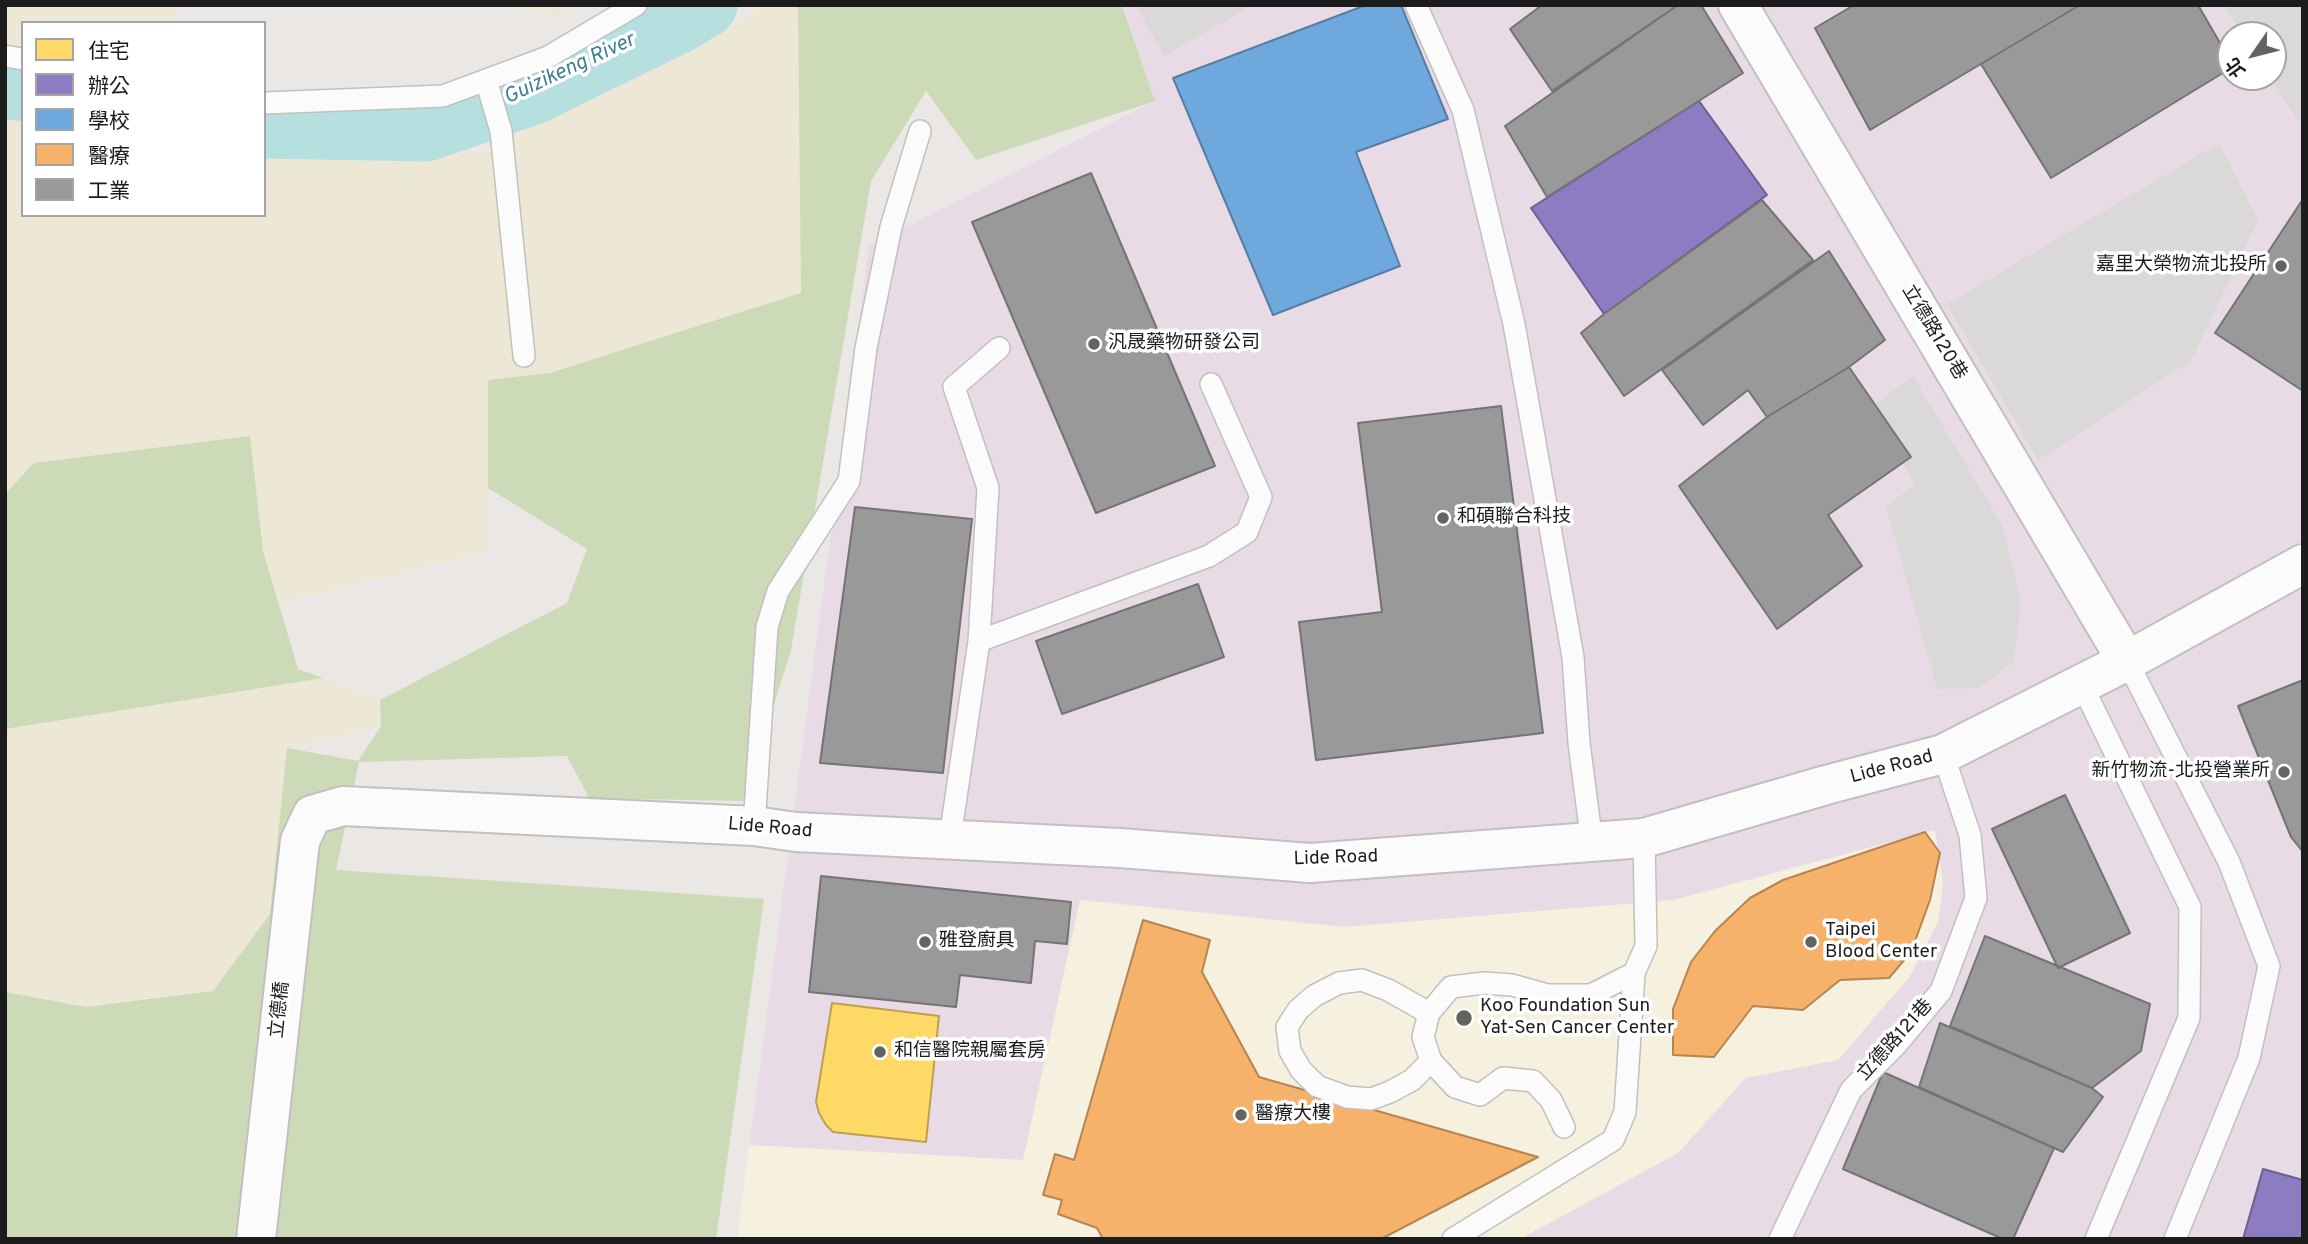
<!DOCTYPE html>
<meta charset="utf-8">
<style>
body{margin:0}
#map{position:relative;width:2308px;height:1244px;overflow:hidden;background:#ebe7e4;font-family:Overpass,"Noto Sans TC",sans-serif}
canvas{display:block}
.frame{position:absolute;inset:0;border:7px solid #1c1c1c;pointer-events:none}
.legend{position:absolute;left:21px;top:21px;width:245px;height:196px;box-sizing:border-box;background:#fff;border:2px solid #a4a4a4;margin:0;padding:9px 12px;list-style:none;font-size:21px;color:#1c1c1c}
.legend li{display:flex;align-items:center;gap:14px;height:35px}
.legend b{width:35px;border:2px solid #a4a4a4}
.north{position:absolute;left:2217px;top:21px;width:70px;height:70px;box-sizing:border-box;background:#fff;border:2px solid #a4a4a4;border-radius:50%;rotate:235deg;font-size:19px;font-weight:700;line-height:28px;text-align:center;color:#1c1c1c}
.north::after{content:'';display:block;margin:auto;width:24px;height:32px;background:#646362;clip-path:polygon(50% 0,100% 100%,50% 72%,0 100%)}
</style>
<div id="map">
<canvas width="2308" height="1244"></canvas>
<div class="frame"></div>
<ul class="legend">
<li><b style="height:19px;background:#ffd966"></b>住宅</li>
<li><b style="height:19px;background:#8e7cc3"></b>辦公</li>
<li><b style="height:19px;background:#6fa8dc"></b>學校</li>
<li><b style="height:19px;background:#f6b26b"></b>醫療</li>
<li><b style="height:19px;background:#999"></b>工業</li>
</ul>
<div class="north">北</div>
</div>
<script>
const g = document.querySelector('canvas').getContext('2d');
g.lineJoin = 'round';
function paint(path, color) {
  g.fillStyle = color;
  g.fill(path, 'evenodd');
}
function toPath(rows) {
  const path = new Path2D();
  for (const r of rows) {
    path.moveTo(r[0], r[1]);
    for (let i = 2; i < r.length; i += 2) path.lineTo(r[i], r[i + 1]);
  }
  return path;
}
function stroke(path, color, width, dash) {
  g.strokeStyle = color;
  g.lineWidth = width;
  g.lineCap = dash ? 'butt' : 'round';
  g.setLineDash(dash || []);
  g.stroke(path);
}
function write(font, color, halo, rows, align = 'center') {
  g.font = font + ' Overpass,"Noto Sans TC",sans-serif';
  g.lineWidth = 7;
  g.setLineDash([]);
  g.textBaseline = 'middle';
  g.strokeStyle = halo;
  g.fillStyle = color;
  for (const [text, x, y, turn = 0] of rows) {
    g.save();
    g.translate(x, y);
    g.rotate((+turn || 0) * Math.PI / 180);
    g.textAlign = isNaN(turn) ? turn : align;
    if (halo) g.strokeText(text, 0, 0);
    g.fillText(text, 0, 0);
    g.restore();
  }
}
paint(toPath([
 [1123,5,2303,5,2303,1239,737,1239,869,246,1155,101],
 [2231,35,2273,35,2273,77,2231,77]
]), '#e9dbe6');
paint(toPath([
 [1935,830,1943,883,1938,922,1910,976,1838,1060,1746,1078,1678,1153,1520,1239,737,1239,749,1145,1023,1160,1080,900,1345,927,1673,900]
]), '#f6f0de');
paint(toPath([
 [5,5,177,5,175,23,23,23,23,215,264,215,264,149,482,153,557,117,766,5,798,5,801,293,550,374,488,380,488,551,279,603,298,669,380,700,381,726,287,749,270,914,213,991,86,1007,5,992],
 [503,5,572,5,558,15]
]), '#ede8d6');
paint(toPath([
 [798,5,1122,5,1155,101,976,160,926,91,871,181,791,650,744,801,589,798,567,756,359,762,336,870,764,899,716,1239,5,1239,5,992,86,1007,213,991,270,914,287,748,358,761,381,726,380,700,567,603,587,549,488,488,488,380,550,373,801,293],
 [250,436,263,551,298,669,323,678,5,729,5,494,34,463]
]), '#ccdab7');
paint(toPath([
 [1136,5,1253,5,1164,56],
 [2224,5,2303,5,2303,128,2270,77,2273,77,2273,35,2243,35],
 [2219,143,2258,220,2191,361,2038,460,1947,304],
 [1913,376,2002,525,2021,601,2014,661,1979,688,1937,689,1886,507,1914,485,1874,405]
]), '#dbd9d8');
const homes = toPath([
 [832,1003,939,1016,926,1142,833,1132,826,1125,819,1113,816,1102,832,1003]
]);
paint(homes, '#ffd966');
stroke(homes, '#bba050', 2);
const offices = toPath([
 [1699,101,1767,195,1604,314,1531,208,1699,101],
 [2263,1169,2303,1180,2303,1239,2243,1239,2263,1169]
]);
paint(offices, '#8e7cc3');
stroke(offices, '#6c5f91', 2);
const schools = toPath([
 [1366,5,1401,5,1448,119,1356,152,1400,266,1273,315,1173,78,1366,5]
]);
paint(schools, '#6fa8dc');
stroke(schools, '#567ea2', 2);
const health = toPath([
 [1925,832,1940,853,1930,900,1911,952,1889,978,1840,980,1803,1010,1753,1006,1714,1057,1673,1055,1673,1009,1691,962,1715,931,1750,898,1783,880,1925,832],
 [1143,920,1210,940,1202,972,1259,1077,1538,1157,1381,1239,1103,1239,1097,1228,1058,1214,1062,1200,1043,1195,1055,1154,1074,1160,1143,920]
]);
paint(health, '#f6b26b');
stroke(health, '#b58553', 2);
const industry = toPath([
 [1542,5,1678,5,1552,91,1510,29,1542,5],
 [1678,5,1701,5,1743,73,1547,197,1505,126,1678,5],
 [1854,5,2080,5,1870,130,1815,28,1854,5],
 [2080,5,2198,5,2231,62,2231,68,2051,178,1981,64,2080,5],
 [1091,173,1215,466,1096,513,972,222,1091,173],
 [2303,199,2303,391,2215,333,2303,199],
 [1762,200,1813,260,1624,396,1581,333,1604,314,1762,200],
 [1829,251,1885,340,1849,367,1767,417,1748,390,1703,425,1662,370,1829,251],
 [1849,367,1911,457,1828,515,1862,566,1777,629,1679,486,1767,417,1849,367],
 [1501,406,1543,733,1316,760,1299,622,1382,612,1358,423,1501,406],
 [855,507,972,519,943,773,820,763,855,507],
 [1198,584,1224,657,1062,714,1036,641,1198,584],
 [2303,680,2303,852,2291,837,2238,706,2303,680],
 [2065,795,2130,933,2058,968,1992,829,2065,795],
 [821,876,1071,902,1067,944,1035,941,1031,983,960,975,956,1007,809,992,821,876],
 [1985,936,2150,1004,2141,1051,2092,1088,1950,1026,1985,936],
 [1940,1023,2092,1088,2103,1097,2063,1152,1919,1087,1940,1023],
 [1883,1072,2054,1148,2013,1239,2003,1239,1843,1169,1883,1072]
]);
paint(industry, '#999');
stroke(industry, '#747474', 2);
stroke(toPath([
 [5,86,23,89],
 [264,126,426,129,533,92,680,20,705,5]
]), '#b6e0e0', 65);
const lane = toPath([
 [1416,5,1463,110,1514,324,1573,657,1579,743,1592,843],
 [5,56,23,59],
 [486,80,501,131,524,356],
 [264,103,443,96,548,57,636,5],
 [979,641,1209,556,1247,532,1261,497,1211,384],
 [2127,661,2229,862,2269,966,2249,1058,2175,1239],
 [2081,683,2190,907,2189,1018,2096,1239],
 [754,826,767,627,778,591,849,481,866,348,891,227,920,131],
 [950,838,979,641,988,488,954,387,999,348],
 [1429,1013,1388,990,1362,980,1339,983,1314,996,1298,1010,1287,1027,1290,1051,1301,1070,1317,1086,1347,1097,1371,1099,1390,1092,1412,1080,1431,1061],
 [1564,1127,1551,1100,1533,1081,1503,1078,1480,1095,1455,1087,1431,1061,1423,1037,1429,1013,1451,987,1484,983,1512,985,1548,995,1591,995,1634,973,1646,946,1644,838],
 [1453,1239,1613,1140,1625,1112,1634,973],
 [1780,1239,1851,1090,1896,1045,1941,991,1976,898,1970,835,1943,754]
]);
const street = toPath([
 [1738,5,2127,661],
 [256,1239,300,841,312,815,343,806,754,826,796,832,1120,848,1310,863,1644,838,1826,785,1943,754,2127,661,2303,564]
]);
stroke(lane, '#c2c0bf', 24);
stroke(street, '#c2c0bf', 42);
stroke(lane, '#fcfbfb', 21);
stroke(street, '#fcfbfb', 38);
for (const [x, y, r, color] of [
 [2281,266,7,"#646362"],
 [1094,344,7,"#646362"],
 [1443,518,7,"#646362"],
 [2284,772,7,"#646362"],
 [925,942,7,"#646362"],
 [1811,942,7,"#646362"],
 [1464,1018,9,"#646362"],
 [880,1052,7,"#646362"],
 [1241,1115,7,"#646362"]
]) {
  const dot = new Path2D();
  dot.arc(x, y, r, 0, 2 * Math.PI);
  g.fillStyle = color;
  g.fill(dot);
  stroke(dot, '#fff', 2.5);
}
write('19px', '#1c1c1c', '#fff', [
 ["嘉里大榮物流北投所",2267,266,"right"],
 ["汎晟藥物研發公司",1108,344],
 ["和碩聯合科技",1457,518],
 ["新竹物流-北投營業所",2270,772,"right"],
 ["Taipei",1825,931],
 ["Blood Center",1825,953],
 ["雅登廚具",939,942],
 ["Koo Foundation Sun",1480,1007],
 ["Yat-Sen Cancer Center",1480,1029],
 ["和信醫院親屬套房",894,1052],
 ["醫療大樓",1255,1115]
], 'left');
write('19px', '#1c1c1c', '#fff', [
 ["立德路120巷",1933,333,59],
 ["Lide Road",1892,768,-15],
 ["Lide Road",770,829,5],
 ["Lide Road",1336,859,-2],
 ["立德橋",281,1010,-84],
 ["立德路121巷",1896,1041,-48]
]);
write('italic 21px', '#3d7e97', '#fff', [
 ["Guizikeng River",570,70,-25]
]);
</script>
